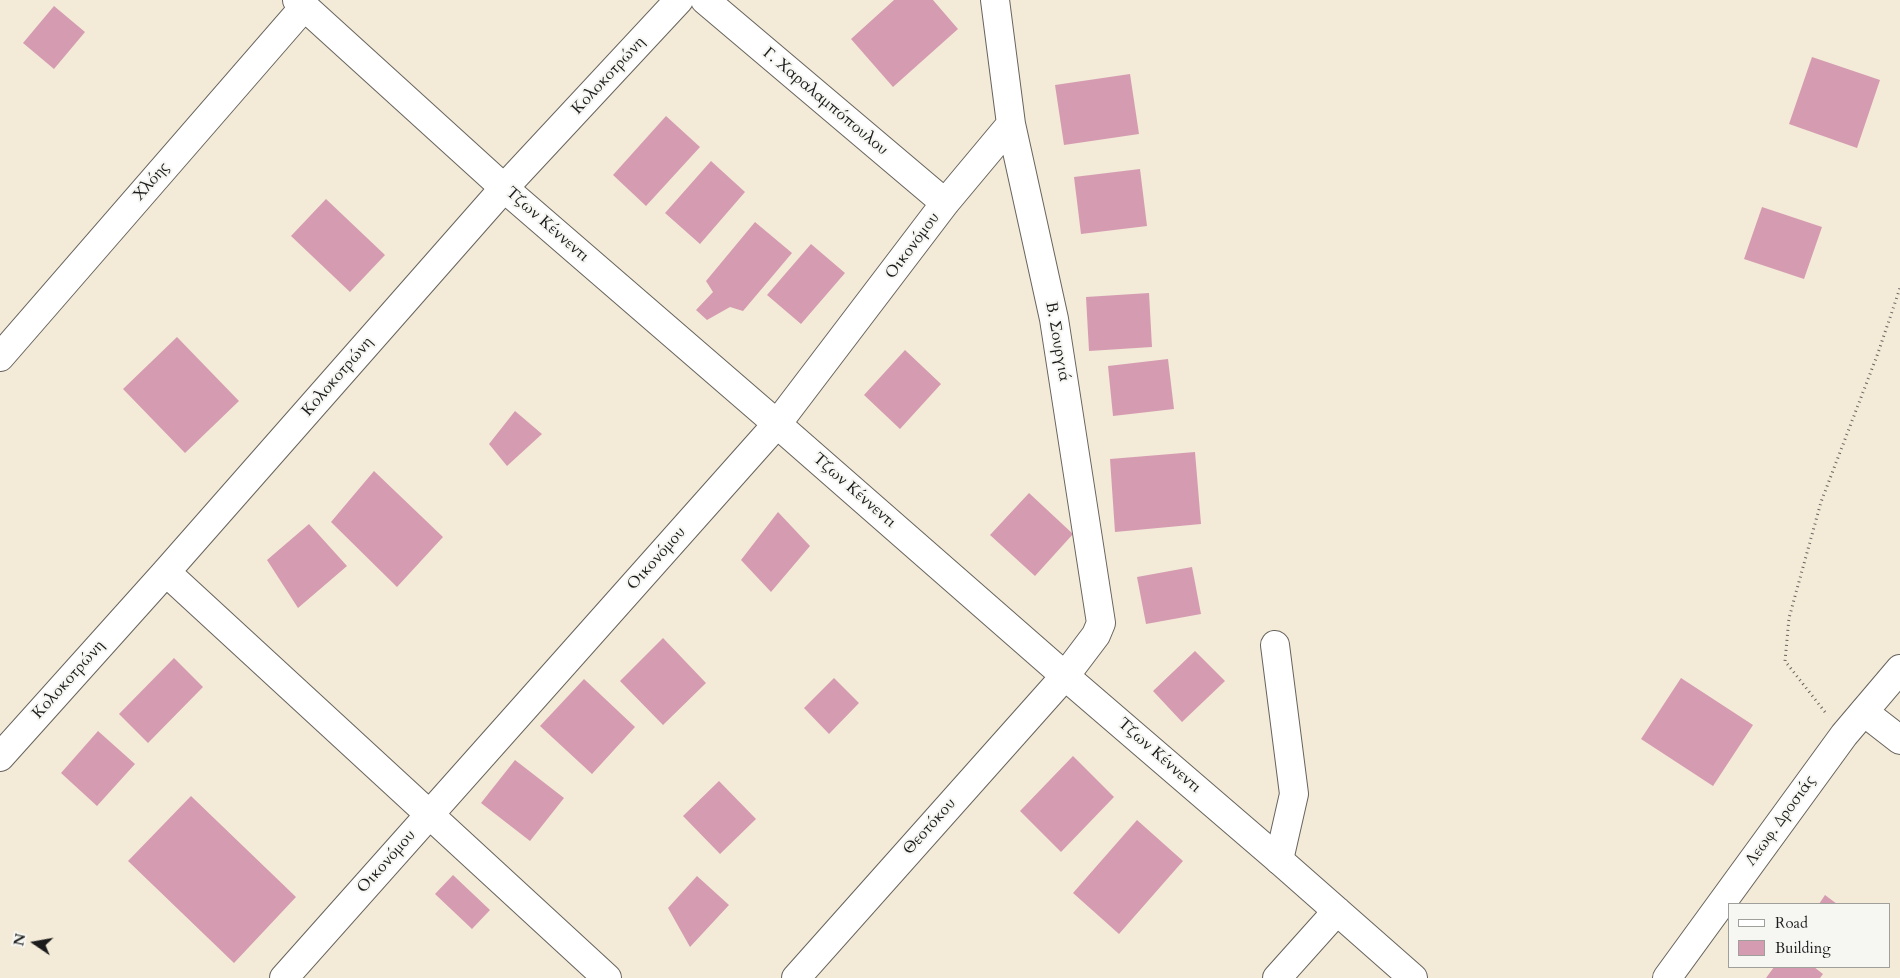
<!DOCTYPE html>
<meta charset="utf-8">
<style>
body{margin:0}
#map{position:relative;width:1900px;height:978px;overflow:hidden;background:#f3ead8;font-family:Cardo,serif}
canvas{display:block}
.legend{position:absolute;left:1728px;top:903px;width:162px;height:65px;box-sizing:border-box;background:#f6f6f2;border:1px solid #9f9f9c;margin:0;padding:6px 9px;list-style:none;font-size:15px;color:#1c1c1c}
.legend li{display:flex;align-items:center;gap:10px;height:25px}
.legend b{width:25px;border:1px solid #9f9f9c}
.north{position:absolute;left:10px;top:918px;width:50px;height:50px;-webkit-text-stroke:4px #f6f6f2;paint-order:stroke;rotate:282deg;font-size:14px;font-weight:700;line-height:20px;text-align:center;color:#1c1c1c}
.north::after{content:'';display:block;margin:auto;width:18px;height:22px;background:#1c1c1c;clip-path:polygon(50% 0,100% 100%,50% 72%,0 100%)}
</style>
<div id="map">
<canvas width="1900" height="978"></canvas>
<ul class="legend">
<li><b style="height:6px;background:#fff"></b>Road</li>
<li><b style="height:14px;background:#d59cb1"></b>Building</li>
</ul>
<div class="north">N</div>
</div>
<script>
const g = document.querySelector('canvas').getContext('2d');
g.lineJoin = 'round';
function paint(path, color) {
  g.fillStyle = color;
  g.fill(path, 'evenodd');
}
function toPath(rows) {
  const path = new Path2D();
  for (const r of rows) {
    path.moveTo(r[0], r[1]);
    for (let i = 2; i < r.length; i += 2) path.lineTo(r[i], r[i + 1]);
  }
  return path;
}
function stroke(path, color, width, dash) {
  g.strokeStyle = color;
  g.lineWidth = width;
  g.lineCap = dash ? 'butt' : 'round';
  g.setLineDash(dash || []);
  g.stroke(path);
}
function write(font, color, halo, rows, align = 'center') {
  g.font = font + ' Cardo,serif';
  g.lineWidth = 4;
  g.setLineDash([]);
  g.textBaseline = 'middle';
  g.strokeStyle = halo;
  g.fillStyle = color;
  for (const [text, x, y, turn = 0] of rows) {
    g.save();
    g.translate(x, y);
    g.rotate((+turn || 0) * Math.PI / 180);
    g.textAlign = isNaN(turn) ? turn : align;
    if (halo) g.strokeText(text, 0, 0);
    g.fillText(text, 0, 0);
    g.restore();
  }
}
paint(toPath([
 [894,0,933,0,958,29,893,87,851,39],
 [54,6,85,32,54,69,23,43],
 [1812,57,1880,80,1857,148,1789,124],
 [1130,74,1139,134,1064,145,1055,85],
 [666,116,700,147,646,206,613,175],
 [711,161,745,192,700,244,665,213],
 [1140,169,1147,226,1081,234,1074,177],
 [326,199,385,255,350,292,291,236],
 [1762,207,1822,227,1804,279,1744,259],
 [755,222,792,253,743,311,730,307,707,320,696,310,713,292,706,281],
 [811,244,845,273,801,324,767,295],
 [1149,293,1152,347,1089,351,1086,297],
 [177,337,239,401,185,453,123,389],
 [905,350,941,384,900,429,864,395],
 [1168,359,1174,409,1113,416,1108,366],
 [515,411,542,434,507,466,489,444],
 [1195,452,1201,524,1115,532,1110,459],
 [374,471,443,537,397,587,331,522],
 [1029,493,1073,534,1035,576,990,535],
 [778,512,810,546,771,592,741,560],
 [309,524,347,566,298,608,267,560],
 [1192,567,1201,614,1146,624,1137,577],
 [663,638,706,683,663,725,620,681],
 [1195,651,1225,681,1182,722,1153,691],
 [174,658,203,687,148,743,119,714],
 [834,678,859,703,829,734,804,708],
 [1681,678,1753,725,1713,786,1641,739],
 [584,679,635,727,592,774,540,726],
 [98,731,135,764,97,806,61,773],
 [1073,756,1114,797,1061,852,1020,811],
 [515,760,564,798,530,841,481,803],
 [719,781,756,819,720,854,683,816],
 [191,796,296,897,234,963,128,861],
 [1137,820,1183,861,1119,934,1073,893],
 [453,875,490,910,472,929,435,894],
 [697,876,729,905,690,947,668,908],
 [1825,895,1837,904,1819,904],
 [1774,967,1814,967,1823,974,1820,978,1766,978]
]), '#d59cb1');
const minor = toPath([
 [705,0,945,203],
 [0,357,304,7],
 [166,572,607,978],
 [1275,645,1294,794,1279,860],
 [1864,712,1900,740],
 [0,757,166,572,504,188,679,0],
 [284,978,777,424,945,203,1011,124],
 [796,978,1065,676,1096,635,1101,623,1054,319,1011,124,995,0]
]);
const tertiary = toPath([
 [297,0,504,188,777,424,1065,676,1279,860,1413,978],
 [1277,978,1337,911],
 [1667,978,1844,735,1900,669]
]);
stroke(minor, '#67645e', 30);
stroke(tertiary, '#67645e', 30);
stroke(toPath([
 [1825,712,1785,661,1789,618,1821,502,1878,353,1900,288]
]), '#67645e', 3, [1, 4]);
stroke(minor, '#fff', 28);
stroke(tertiary, '#fff', 28);
write('16px', '#1c1c1c', '#f6f6f2', [
 ["Κολοκοτρώνη",609,76,-47],
 ["Γ. Χαραλαμπόπουλου",825,102,40],
 ["Χλόης",152,182,-49],
 ["Τζων Κέννεντι",547,225,41],
 ["Οικονόμου",913,246,-53],
 ["Β. Σουργιά",1057,342,80],
 ["Κολοκοτρώνη",338,377,-49],
 ["Τζων Κέννεντι",854,491,41],
 ["Οικονόμου",657,559,-48],
 ["Κολοκοτρώνη",69,680,-48],
 ["Τζων Κέννεντι",1159,756,41],
 ["Λεωφ. Δροσιάς",1781,821,-54],
 ["Θεοτόκου",930,827,-48],
 ["Οικονόμου",387,862,-48]
]);
</script>
